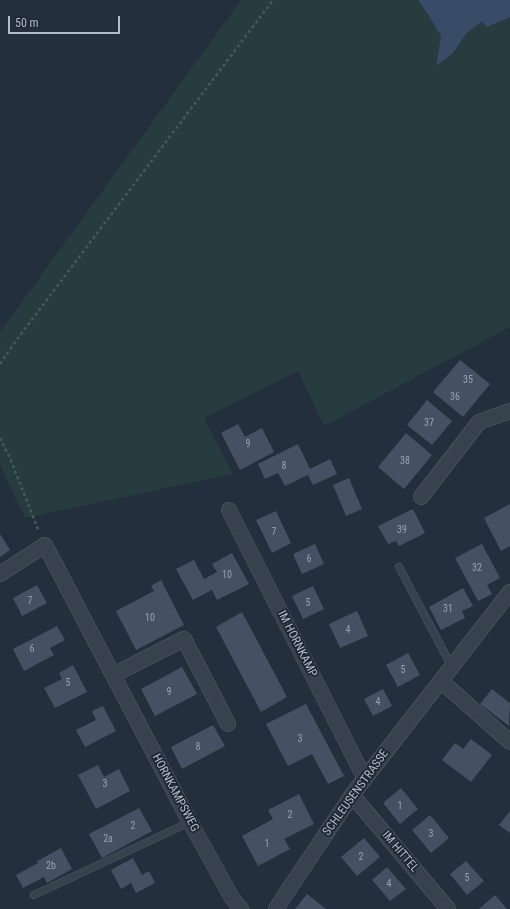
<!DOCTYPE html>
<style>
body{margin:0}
#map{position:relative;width:510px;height:909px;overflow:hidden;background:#242f3e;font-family:"Roboto Condensed",sans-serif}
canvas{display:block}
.scale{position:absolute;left:8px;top:16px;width:112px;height:18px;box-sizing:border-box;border:2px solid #b4bcc9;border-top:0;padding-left:5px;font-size:12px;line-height:14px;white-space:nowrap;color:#b4bcc9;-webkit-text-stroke:3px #1d2633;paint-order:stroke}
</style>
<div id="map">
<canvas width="510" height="909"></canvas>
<div class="scale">50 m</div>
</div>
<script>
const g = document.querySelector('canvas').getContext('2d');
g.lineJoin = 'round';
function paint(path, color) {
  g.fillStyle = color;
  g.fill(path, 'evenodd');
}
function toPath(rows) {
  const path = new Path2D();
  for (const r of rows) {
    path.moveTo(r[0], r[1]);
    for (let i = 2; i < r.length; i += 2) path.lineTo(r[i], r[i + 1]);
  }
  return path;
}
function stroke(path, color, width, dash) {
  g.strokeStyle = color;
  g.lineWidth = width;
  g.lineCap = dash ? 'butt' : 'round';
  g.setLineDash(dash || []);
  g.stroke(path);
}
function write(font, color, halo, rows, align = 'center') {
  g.font = font + ' "Roboto Condensed",sans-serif';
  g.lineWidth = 3.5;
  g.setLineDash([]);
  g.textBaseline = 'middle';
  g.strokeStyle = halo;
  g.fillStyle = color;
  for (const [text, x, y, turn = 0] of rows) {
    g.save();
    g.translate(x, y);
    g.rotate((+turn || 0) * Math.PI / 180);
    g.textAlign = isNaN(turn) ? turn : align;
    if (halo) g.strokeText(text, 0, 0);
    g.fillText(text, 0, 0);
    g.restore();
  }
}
paint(toPath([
 [241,0,418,0,429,16,441,36,438,53,453,53,466,34,482,21,510,17,510,327,324,426,298,371,204,418,233,474,25,518,0,465,0,332]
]), '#263c3f');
paint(toPath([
 [418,0,510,0,510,17,487,27,482,21,466,34,453,53,436,66,441,36,429,16]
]), '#394c67');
paint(toPath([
 [460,360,490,384,463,417,433,392],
 [427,400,452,421,432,445,407,425],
 [238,424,245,437,262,428,274,452,240,470,221,433],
 [406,433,432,455,404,489,378,467],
 [298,444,310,469,330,459,337,474,313,485,308,475,285,486,278,473,265,479,258,464],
 [349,478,362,509,346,516,333,485],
 [510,504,510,546,501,551,484,518],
 [413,509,425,533,399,546,396,541,388,544,378,526],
 [276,511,291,543,272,553,256,520],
 [0,534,10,550,0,557],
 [315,544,324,564,302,574,293,554],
 [482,544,500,578,487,585,492,594,478,601,455,558],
 [232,553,249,584,217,600,212,590,193,600,176,569,194,560,204,579,217,572,212,564],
 [161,580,184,625,136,650,116,611,154,591,151,586],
 [37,585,47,603,22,616,13,598],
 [313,586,324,609,303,619,292,596],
 [463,588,473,606,462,611,465,618,441,630,429,607],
 [357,611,368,636,340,648,329,624],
 [242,612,287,697,261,712,216,627],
 [57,626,65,640,50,648,54,655,24,671,13,649],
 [408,653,420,675,398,687,386,665],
 [73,665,87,692,55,708,44,688,62,679,59,673],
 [182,667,197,694,155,716,141,689],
 [383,689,392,706,373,716,364,699],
 [492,689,510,703,509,726,480,704],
 [306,704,344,776,328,784,312,754,288,766,266,724],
 [103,706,116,731,85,747,76,730,96,720,92,711],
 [213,725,225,746,182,769,171,747],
 [471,739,492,755,471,782,442,760,455,743,463,749],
 [98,765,104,777,119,769,130,791,96,809,78,775],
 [401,788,418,809,400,824,383,803],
 [299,794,314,824,284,839,290,849,258,866,242,836,273,819,268,810],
 [139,808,152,831,102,858,89,834],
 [510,811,510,833,499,825],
 [430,815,449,838,431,853,412,830],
 [364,838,380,857,357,876,341,857],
 [61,848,72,869,47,883,44,877,23,888,16,875,38,863,37,861],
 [133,858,142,875,149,871,155,883,136,893,131,883,121,889,111,870],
 [466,861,484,881,467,895,450,874],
 [387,867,406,889,390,901,372,880],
 [307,894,326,909,295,909],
 [495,895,507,909,479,909]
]), '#455162');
const lane = toPath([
 [399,567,452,667],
 [34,895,190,822]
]);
const street = toPath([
 [421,497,479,422,510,411],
 [229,510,365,779],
 [0,574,45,545,190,822,232,898,241,909],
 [113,675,184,639,228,724],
 [441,681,510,742],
 [352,795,448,909],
 [276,909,283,898,352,795,510,592]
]);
stroke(lane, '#565f6c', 8);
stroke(street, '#565f6c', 16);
stroke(toPath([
 [0,364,15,342,273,0],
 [0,438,10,458,39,532]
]), '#44595c', 2.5, [3, 3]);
stroke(lane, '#38414e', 7);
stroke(street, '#38414e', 15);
write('10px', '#98a1af', null, [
 ["35",468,380],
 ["36",455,397],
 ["37",429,423],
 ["9",248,444],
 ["38",405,461],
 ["8",284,466],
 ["39",402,530],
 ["7",274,532],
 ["6",309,559],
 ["32",477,568],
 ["10",227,575],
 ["7",30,601],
 ["5",308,603],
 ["31",448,609],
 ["10",150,618],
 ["4",348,630],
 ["6",32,649],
 ["5",403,670],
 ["5",68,683],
 ["9",169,692],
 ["4",378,702],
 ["3",300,739],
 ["8",198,747],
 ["3",105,784],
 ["1",400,806],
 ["2",290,815],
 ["2",133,826],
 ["3",431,834],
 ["2a",108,839],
 ["1",267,844],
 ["2",361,857],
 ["2b",51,866],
 ["5",467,878],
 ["4",389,884]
]);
write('12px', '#b4bcc9', '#1d2633', [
 ["IM HORNKAMP",297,644,63],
 ["HORNKAMPSWEG",175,793,62],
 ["SCHLEUSENSTRASSE",356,793,-54],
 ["IM HITTEL",400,852,50]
]);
</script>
